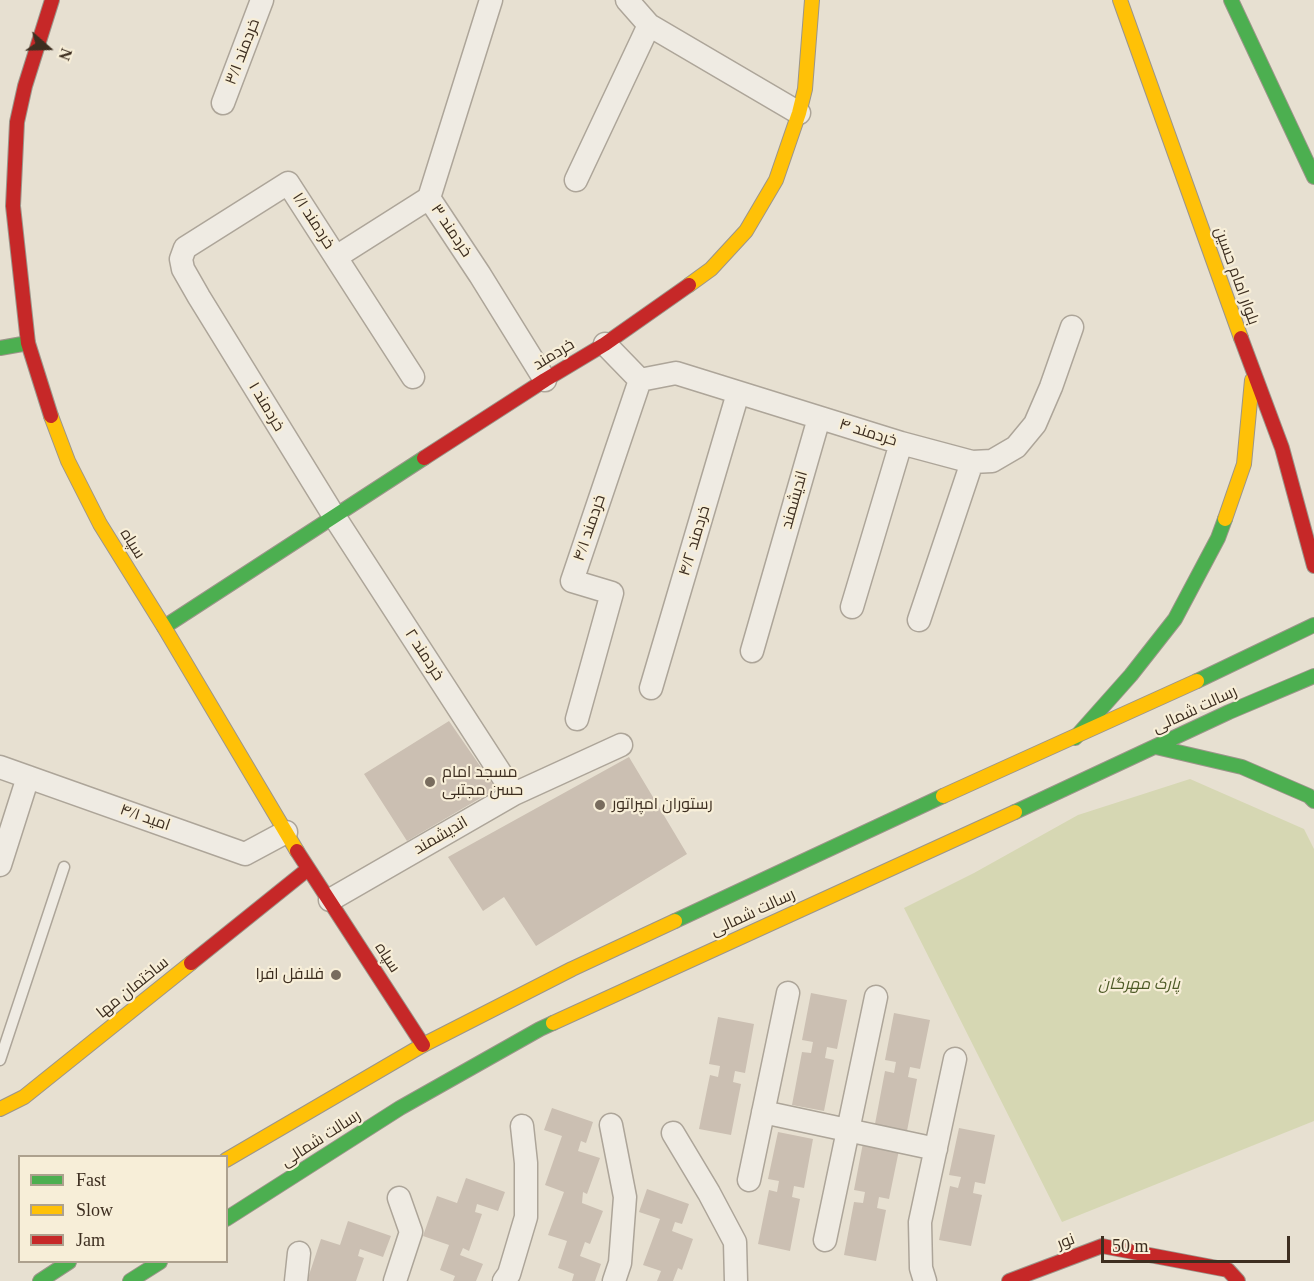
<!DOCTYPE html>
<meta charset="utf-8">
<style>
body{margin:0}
#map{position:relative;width:1314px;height:1281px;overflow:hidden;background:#e7e0d1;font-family:"Times New Roman",serif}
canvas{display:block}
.legend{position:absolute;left:18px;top:1155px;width:210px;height:108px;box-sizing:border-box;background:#f7eed8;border:2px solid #ada18e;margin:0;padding:8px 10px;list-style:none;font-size:18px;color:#3d2e20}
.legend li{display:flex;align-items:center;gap:12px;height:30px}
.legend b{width:30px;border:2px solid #ada18e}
.north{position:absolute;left:18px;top:18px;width:60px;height:60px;-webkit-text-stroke:4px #f7eed8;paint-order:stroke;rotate:110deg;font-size:16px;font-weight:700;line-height:24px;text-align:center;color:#3d2e20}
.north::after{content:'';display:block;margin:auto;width:21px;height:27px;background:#3d2e20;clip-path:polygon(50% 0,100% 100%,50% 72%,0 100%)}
.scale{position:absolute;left:1101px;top:1236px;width:189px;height:27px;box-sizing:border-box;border:3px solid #3d2e20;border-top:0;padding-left:8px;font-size:18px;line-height:21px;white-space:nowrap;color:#3d2e20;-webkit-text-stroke:4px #f7eed8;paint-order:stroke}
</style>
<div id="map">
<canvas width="1314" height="1281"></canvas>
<ul class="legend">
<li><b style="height:8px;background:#4caf50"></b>Fast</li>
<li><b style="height:8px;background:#ffc107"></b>Slow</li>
<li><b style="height:8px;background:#c62828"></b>Jam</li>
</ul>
<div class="north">N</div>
<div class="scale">50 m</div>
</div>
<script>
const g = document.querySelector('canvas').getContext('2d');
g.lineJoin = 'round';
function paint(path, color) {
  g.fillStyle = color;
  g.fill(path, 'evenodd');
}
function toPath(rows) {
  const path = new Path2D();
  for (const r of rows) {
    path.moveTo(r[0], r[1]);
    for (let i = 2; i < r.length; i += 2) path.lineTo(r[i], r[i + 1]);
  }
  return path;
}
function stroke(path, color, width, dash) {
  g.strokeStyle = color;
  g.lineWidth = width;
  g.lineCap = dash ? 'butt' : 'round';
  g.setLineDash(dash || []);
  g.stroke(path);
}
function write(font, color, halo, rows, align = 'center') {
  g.font = font + ' "Times New Roman",Cairo,serif';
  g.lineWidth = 4.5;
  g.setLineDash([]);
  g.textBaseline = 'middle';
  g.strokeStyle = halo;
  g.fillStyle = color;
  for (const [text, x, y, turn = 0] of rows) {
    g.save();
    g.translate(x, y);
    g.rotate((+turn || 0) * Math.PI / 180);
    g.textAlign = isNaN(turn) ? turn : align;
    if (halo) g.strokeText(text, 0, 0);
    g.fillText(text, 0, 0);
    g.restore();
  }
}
paint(toPath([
 [1190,779,1304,829,1314,849,1314,1121,1062,1222,904,908,974,873,1078,815]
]), '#d6d7b3');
paint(toPath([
 [449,721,496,789,407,841,364,774],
 [629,757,687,854,536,946,504,897,483,911,448,857],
 [811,993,847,1000,837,1049,827,1047,825,1058,834,1060,824,1111,792,1105,802,1052,811,1053,813,1042,802,1040],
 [894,1013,930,1020,920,1069,910,1067,908,1077,917,1079,907,1131,875,1124,885,1071,894,1073,896,1062,885,1060],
 [718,1017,754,1024,745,1073,735,1071,733,1082,741,1084,731,1135,699,1129,710,1075,718,1077,720,1066,709,1064],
 [552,1108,593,1122,586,1143,581,1141,578,1151,600,1158,587,1194,583,1192,582,1203,603,1211,590,1244,585,1242,580,1256,601,1264,595,1281,572,1281,574,1274,558,1268,567,1241,548,1235,564,1192,545,1185,562,1136,544,1130],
 [959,1128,995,1135,985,1184,975,1182,973,1193,982,1195,971,1246,939,1240,950,1186,958,1188,961,1177,949,1175],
 [778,1132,813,1139,804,1188,794,1186,792,1197,800,1199,790,1251,758,1244,769,1190,777,1192,779,1181,768,1179],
 [863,1143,899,1150,889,1199,879,1197,877,1208,886,1210,876,1261,844,1255,854,1202,863,1203,865,1192,854,1190],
 [466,1178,505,1192,498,1211,477,1204,475,1212,482,1214,469,1251,463,1248,460,1255,483,1264,476,1281,453,1281,455,1276,440,1270,449,1245,423,1236,437,1196,457,1203],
 [647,1189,689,1204,682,1224,675,1222,672,1231,693,1239,682,1270,678,1268,673,1281,657,1281,661,1271,643,1265,660,1219,639,1212],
 [348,1221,391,1236,383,1257,360,1249,358,1256,364,1258,356,1281,307,1281,321,1239,340,1245]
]), '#cbbfb2');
const lane = toPath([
 [0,1060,64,867]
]);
const street = toPath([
 [491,0,429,198,480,275,545,380],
 [627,0,649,25,799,113],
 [223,103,262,0],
 [576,180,649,25],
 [336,257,429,198],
 [605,344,640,380,676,373,901,443,972,462,992,461,1016,447,1035,424,1051,387,1072,327],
 [413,377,288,183,185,248,181,259,183,269,199,297,334,516,514,794],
 [852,607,901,443],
 [919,620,972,462],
 [752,651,819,418],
 [651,688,738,393],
 [577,719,612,593,572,581,640,380],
 [0,767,245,854,286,832],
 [0,865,28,777],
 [330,900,514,794,621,745],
 [763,1112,936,1149],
 [611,1125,625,1197,620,1263,614,1281],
 [673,1133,709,1193,735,1242,736,1281],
 [749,1180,788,993],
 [825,1240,876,997],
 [296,1281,299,1253],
 [395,1281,411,1232,399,1198],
 [504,1281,509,1274,526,1217,526,1163,522,1126],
 [925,1281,921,1268,920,1222,955,1059]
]);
const fast = toPath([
 [1231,0,1314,177],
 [0,348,28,343],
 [164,627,424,458],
 [1197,681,1314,625],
 [1075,738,1131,675,1175,619,1218,538,1225,519],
 [1156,747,1242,767,1309,796,1314,801],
 [1015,812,1229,712,1314,676],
 [675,921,943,796],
 [226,1219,400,1108,540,1029,553,1023],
 [40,1281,69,1262],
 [130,1281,160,1262]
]);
const slow = toPath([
 [1120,0,1241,338],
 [689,285,711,269,746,231,776,180,799,113,805,89,812,0],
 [51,416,68,461,100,524,164,627,297,851],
 [1225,519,1244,464,1252,380],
 [943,796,1197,681],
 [553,1023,1015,812],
 [0,1109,24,1097,191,963],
 [226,1160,423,1045,572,969,675,921]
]);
const jam = toPath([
 [1241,338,1282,448,1314,566],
 [51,416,28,343,13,206,17,122,25,86,52,0],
 [424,458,545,380,605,344,689,285],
 [297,851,423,1045],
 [191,963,308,869],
 [1009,1281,1102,1246,1228,1270,1238,1281]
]);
stroke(lane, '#ada599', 13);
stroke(street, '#ada599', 25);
stroke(fast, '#9c958a', 16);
stroke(slow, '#9c958a', 16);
stroke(jam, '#9c958a', 16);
stroke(lane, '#efebe3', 10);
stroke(street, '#efebe3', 22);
stroke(fast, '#4caf50', 14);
stroke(slow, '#ffc107', 14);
stroke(jam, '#c62828', 14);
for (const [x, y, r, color] of [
 [430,782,6,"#786c5e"],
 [600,805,6,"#786c5e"],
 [336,975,6,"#786c5e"]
]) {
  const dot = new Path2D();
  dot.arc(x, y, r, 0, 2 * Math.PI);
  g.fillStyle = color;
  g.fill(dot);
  stroke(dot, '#f7eed8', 2);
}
write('16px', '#3d2e20', '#f7eed8', [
 ["خردمند ۳/۱",243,52,-69],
 ["خردمند ۱/۱",313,221,57],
 ["خردمند ۳",451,231,56],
 ["بلوار امام حسین",1236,276,70],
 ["خردمند",554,355,-31],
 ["خردمند ۱",266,407,59],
 ["خردمند ۴",868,433,17],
 ["اندیشمند",795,500,-74],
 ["خردمند ۴/۱",590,528,-71],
 ["خردمند ۴/۲",695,541,-73],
 ["سپاه",132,544,58],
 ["خردمند ۲",424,655,57],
 ["رسالت شمالی",1195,710,-25],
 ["امید ۴/۱",145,818,19],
 ["اندیشمند",441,836,-30],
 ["رسالت شمالی",753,913,-25],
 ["سپاه",387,958,57],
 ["ساختمان مها",133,988,-39],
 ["رسالت شمالی",321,1139,-33],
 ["نور",1066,1242,-21]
]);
write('16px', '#3d2e20', '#f7eed8', [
 ["مسجد امام",442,773],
 ["حسن مجتبی",442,791],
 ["رستوران امپراتور",612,805],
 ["فلافل افرا",324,975,"right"]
], 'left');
write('italic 16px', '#4d5a26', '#f7eed8', [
 ["پارک مهرگان",1139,985]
]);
</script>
